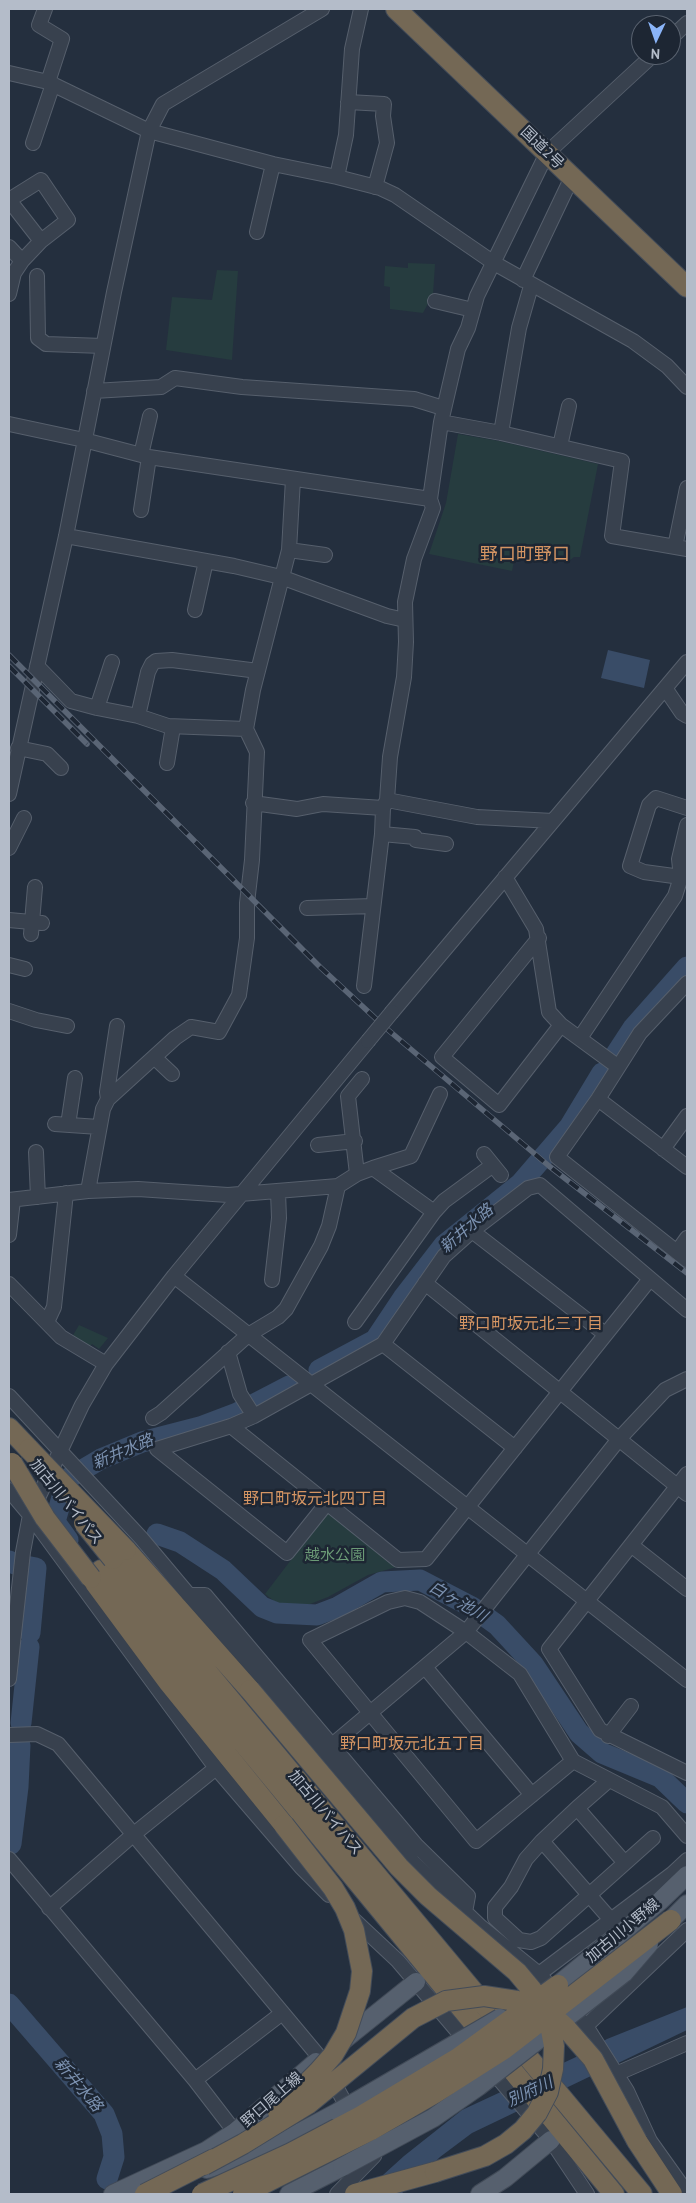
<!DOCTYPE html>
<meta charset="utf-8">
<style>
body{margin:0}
#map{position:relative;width:696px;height:2203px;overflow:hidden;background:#242f3e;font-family:"PT Sans",sans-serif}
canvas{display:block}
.frame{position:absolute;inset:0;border:10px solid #b4bcc9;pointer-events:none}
.north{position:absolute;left:631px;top:15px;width:50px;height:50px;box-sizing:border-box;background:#1d2633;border:1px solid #59626f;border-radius:50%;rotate:183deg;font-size:14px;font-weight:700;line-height:20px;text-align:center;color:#b4bcc9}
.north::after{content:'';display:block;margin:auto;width:18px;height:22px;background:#8ab4f8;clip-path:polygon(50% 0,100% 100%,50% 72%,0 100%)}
</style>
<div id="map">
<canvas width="696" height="2203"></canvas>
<div class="frame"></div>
<div class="north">N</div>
</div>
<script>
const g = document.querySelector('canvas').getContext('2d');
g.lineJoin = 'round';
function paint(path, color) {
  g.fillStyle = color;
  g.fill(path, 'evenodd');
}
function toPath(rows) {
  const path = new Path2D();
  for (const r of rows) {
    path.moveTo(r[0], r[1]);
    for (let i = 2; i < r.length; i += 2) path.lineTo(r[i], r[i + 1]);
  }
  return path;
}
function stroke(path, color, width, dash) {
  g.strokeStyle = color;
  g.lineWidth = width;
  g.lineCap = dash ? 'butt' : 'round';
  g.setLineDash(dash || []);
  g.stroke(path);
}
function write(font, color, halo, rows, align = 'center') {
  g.font = font + ' "PT Sans","Noto Sans JP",sans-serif';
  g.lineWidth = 5;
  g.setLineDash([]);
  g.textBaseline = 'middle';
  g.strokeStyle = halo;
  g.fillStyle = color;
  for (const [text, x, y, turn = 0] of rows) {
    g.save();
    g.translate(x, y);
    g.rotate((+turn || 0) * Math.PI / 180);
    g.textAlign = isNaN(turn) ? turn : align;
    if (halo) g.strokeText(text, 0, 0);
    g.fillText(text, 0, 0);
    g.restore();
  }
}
paint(toPath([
 [408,263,435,264,433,294,423,313,390,309,390,287,384,286,385,266,408,268],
 [217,270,238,271,232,360,166,350,172,297,212,300],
 [458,434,499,441,598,464,580,557,574,557,569,561,516,552,512,571,429,554,446,503],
 [79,1325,108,1338,99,1349,92,1344,89,1348,72,1337],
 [333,1513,400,1566,368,1575,328,1597,305,1606,284,1606,274,1601,265,1594,326,1514]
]), '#263c3f');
paint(toPath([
 [608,650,650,660,644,688,601,678],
 [687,2007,687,2030,472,2133,440,2157,401,2194,362,2194,404,2156,462,2110,576,2057,607,2039]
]), '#394c67');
stroke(toPath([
 [616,1054,633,1028,687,967],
 [319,1370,375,1340,403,1298,444,1245,520,1184,570,1126,602,1073],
 [157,1534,180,1542,223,1570,262,1607,277,1613,317,1615,338,1607,382,1582,420,1580,472,1607,497,1625,533,1664,579,1733,602,1753,660,1777,687,1803],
 [68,1540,55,1522,67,1479,101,1459,142,1442,200,1427,237,1413,289,1386],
 [9,1561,15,1564,36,1568,30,1633],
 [21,1723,29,1647],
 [11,1844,18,1787,20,1745],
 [9,2004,104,2114,112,2134,114,2157,107,2179]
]), '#394c67', 21);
const minor = toPath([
 [45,9,39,25,62,39,48,82],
 [671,38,687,23],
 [9,73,48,82,149,131,273,164,337,177,380,188,395,195,494,263,633,341,667,366,687,387],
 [348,102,384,104,383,116,387,143,375,187],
 [33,143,53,84],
 [337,177,346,135,352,49,361,9],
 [9,200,41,180,68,220,41,241,22,261,14,273,9,294],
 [9,200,41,241],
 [257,232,273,164],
 [9,247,22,261],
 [37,276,38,338,46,344,103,346],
 [523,280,572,177],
 [435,301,473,310],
 [94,391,161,387,175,378,242,387,414,399,443,408],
 [441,422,501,433,622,461,612,536,687,549],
 [9,424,84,440,149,457,430,499],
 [501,433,519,328,531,286],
 [560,446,569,406],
 [141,455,150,416],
 [141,510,149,457],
 [66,536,234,566,281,577,387,616,405,620],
 [675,547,687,488],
 [289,550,325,555],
 [195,610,206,561],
 [37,666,71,701,97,708,138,716,168,726,246,729],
 [665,688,682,713,687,716],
 [97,708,112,662],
 [138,716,148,672,152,664,156,661,172,660,258,671],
 [18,748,47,754,61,768],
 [167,763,173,727],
 [9,794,66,536,114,292,149,131,163,104,322,9],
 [387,800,477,817,553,821],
 [253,803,297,809,323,804,383,808],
 [382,834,415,837,416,840,446,844],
 [9,848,24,818],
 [505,877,536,929,549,1012,561,1025,617,1066],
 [681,877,644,872,630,866,649,805,656,798,687,808],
 [307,908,373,906],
 [9,920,42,923],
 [31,934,35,887],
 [539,938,442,1057,499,1105,561,1025],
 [9,965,25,969],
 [687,983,640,1033,598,1099,557,1157,687,1260],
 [364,986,382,834,383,808,387,800,390,757,404,677,406,642,405,602,414,559,433,508,430,499,441,422,458,349,468,328,477,296,547,153,653,55],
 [9,1011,36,1020,67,1026],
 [392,1012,687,662],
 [580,1038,675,896,681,877,679,859,687,825],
 [154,1057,172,1074],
 [108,1099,107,1092,117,1026],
 [598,1099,687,1167],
 [55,1124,99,1127],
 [68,1125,75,1078],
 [318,1145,355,1141],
 [663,1149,687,1116],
 [36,1152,38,1197],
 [484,1154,501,1175],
 [373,1168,411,1156,440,1094],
 [357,1174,348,1096,362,1079],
 [88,1191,103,1109,108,1099,175,1038,191,1027,219,1032,239,995,247,938,247,903,252,860,257,752,246,729,253,690,289,550,293,479],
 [9,1200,88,1191,138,1189,228,1195,338,1186],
 [434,1212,444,1201,493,1165],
 [472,1231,605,1334],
 [9,1235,13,1200],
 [677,1252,687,1238],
 [174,1276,687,1680],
 [272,1280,279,1218,278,1192],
 [425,1283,687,1494],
 [9,1284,61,1337,106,1364],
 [47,1322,54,1307,66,1193],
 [383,1344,515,1448],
 [228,1352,240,1394,254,1416],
 [9,1396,141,1538,413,1862,481,1927,539,1974,586,2026,627,2091,650,2141,687,2193],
 [153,1418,161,1413,248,1335,278,1317,286,1309,321,1246,329,1226,338,1186,357,1174,373,1168,434,1212,355,1322],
 [231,1426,398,1560,426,1559,650,1279],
 [157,1449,231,1426,254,1416,383,1344,444,1256,472,1231,528,1188,540,1185,687,1310],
 [157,1449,287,1553,327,1503],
 [687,1474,549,1649,600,1730,687,1773],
 [9,1490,30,1515,216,1768,301,1867,329,1895],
 [631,1545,687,1589],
 [188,1595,205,1595,416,1845,468,1896,465,1912],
 [425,1667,532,1795],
 [9,1679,23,1552,30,1515,82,1405,106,1364,174,1276,368,1041],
 [9,1735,37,1734,58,1744,321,2059,351,2114],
 [608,1736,631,1706],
 [332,1745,466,1632,619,1439,665,1390,687,1379],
 [573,1761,476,1841,310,1640,388,1602,405,1598,420,1602,466,1632,520,1674,573,1761,662,1807,687,1836],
 [577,1808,625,1863,541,1938,531,1942,519,1940,495,1918,495,1907,511,1887,526,1859,542,1841,577,1808,609,1780],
 [542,1841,611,1920],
 [9,1859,195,2080,235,2132],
 [625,1863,653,1838],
 [49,1908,134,1834,216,1768],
 [351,1917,398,1961,470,2046],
 [539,1974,672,1874,687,1860],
 [586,2026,687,1930],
 [488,2066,551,2140,587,2194],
 [616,2074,687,2043],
 [195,2080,281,2014],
 [337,2194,374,2156,370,2149]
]);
const major = toPath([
 [671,1920,687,1904],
 [558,1985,660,1901,687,1875],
 [340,2043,416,1982],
 [207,2169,237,2160,280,2143,338,2112],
 [113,2194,206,2151,235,2132,316,2062],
 [289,2194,342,2167],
 [480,2194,505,2178,551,2140]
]);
const highway = toPath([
 [396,9,687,287],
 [9,1428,29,1449],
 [126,1550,250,1690],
 [113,1559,642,2194],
 [101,1570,614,2194],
 [95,1583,169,1683,284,1825],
 [637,2141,672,2194],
 [355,2194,435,2172]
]);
stroke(minor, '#565f6c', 16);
stroke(major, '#414a57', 20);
stroke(highway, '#434c59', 22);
stroke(minor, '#38414e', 14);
stroke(major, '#56606e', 18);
stroke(highway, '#746855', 20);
const rail = toPath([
 [9,655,320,967,387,1029,549,1166,687,1273],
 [9,666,87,744]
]);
stroke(rail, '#5a6575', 5.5);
stroke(rail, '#1d2633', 4, [11]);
const minorBridge = toPath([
 [368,1041,392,1012]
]);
const majorBridge = toPath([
 [338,2112,500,2018],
 [342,2167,433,2118,479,2086,624,1973,649,1944]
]);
const highwayBridge = toPath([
 [29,1449,126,1550],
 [12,1463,45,1518,91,1578],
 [84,1523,113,1559],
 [250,1690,399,1867,428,1896,517,1972,532,1990,550,2025,554,2046,553,2069,548,2092,537,2113,523,2130,506,2144,485,2156,435,2172],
 [278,2112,318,2072,333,2055,346,2033,360,1991,362,1971,354,1930,345,1908,333,1888,284,1825],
 [204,2165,243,2144,308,2104,413,2018,446,2001,484,1996,517,2001,539,2009,555,2018,566,2028,593,2059,637,2141],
 [145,2194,214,2159],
 [202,2194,291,2153,361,2116,458,2058,558,1985],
 [243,2194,371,2130,435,2093,504,2049,671,1920]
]);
stroke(minorBridge, '#565f6c', 16, []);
stroke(majorBridge, '#414a57', 20, []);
stroke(highwayBridge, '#434c59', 22, []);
stroke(minorBridge, '#38414e', 14);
stroke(majorBridge, '#56606e', 18);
stroke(highwayBridge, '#746855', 20);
write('15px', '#b4bcc9', '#1d2633', [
 ["国道2号",542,148,44],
 ["加古川バイパス",66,1502,51],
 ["加古川バイパス",325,1813,50],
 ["加古川小野線",623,1931,-40],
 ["野口尾上線",272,2100,-41]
]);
write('15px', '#6b9a76', '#1d2633', [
 ["越水公園",335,1556]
]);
write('italic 16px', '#7c92b1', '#1d2633', [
 ["新井水路",467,1229,-41],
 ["新井水路",123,1452,-23],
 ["白ヶ池川",458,1602,30],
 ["新井水路",78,2085,50],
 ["別府川",530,2092,-25]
]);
write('16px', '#d59563', '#1d2633', [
 ["野口町坂元北三丁目",531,1324],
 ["野口町坂元北四丁目",315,1499],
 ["野口町坂元北五丁目",412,1744]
]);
write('18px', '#d59563', '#1d2633', [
 ["野口町野口",525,555]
]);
</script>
